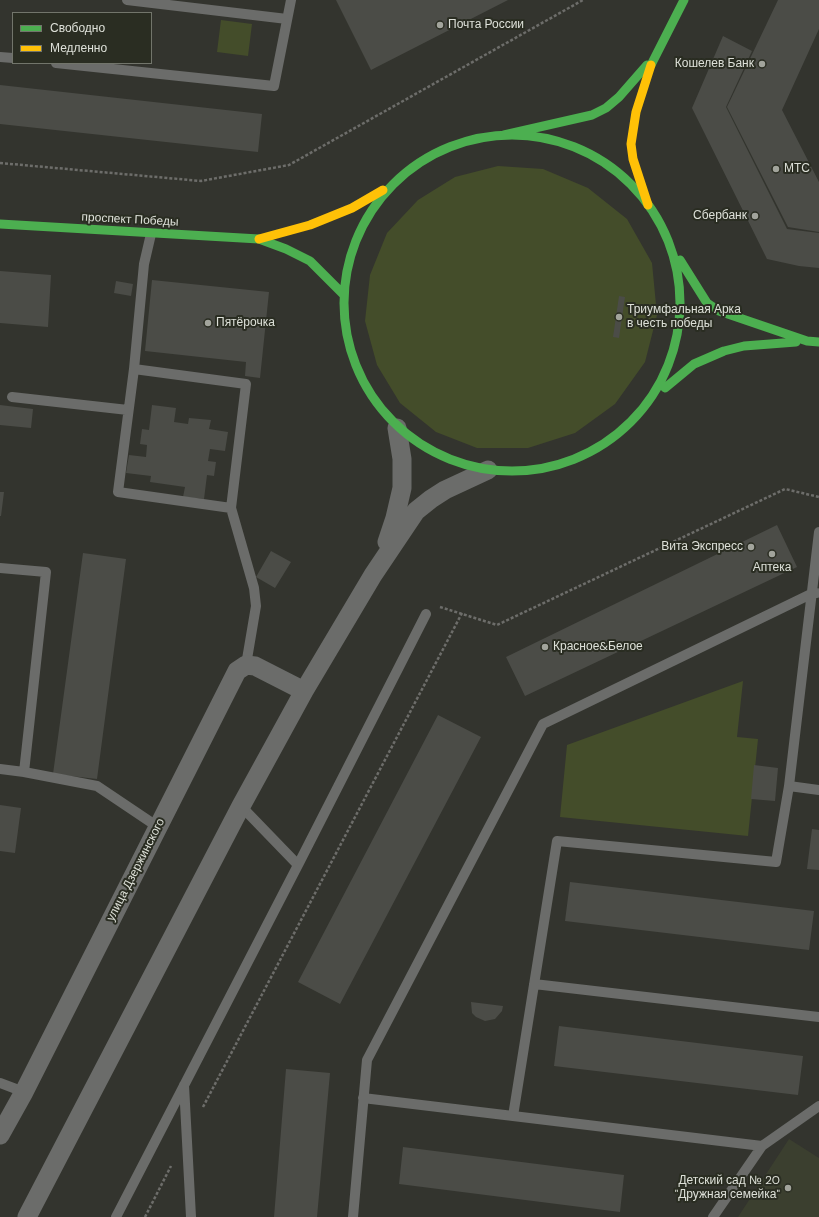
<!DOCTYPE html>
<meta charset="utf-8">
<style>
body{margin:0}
#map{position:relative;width:819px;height:1217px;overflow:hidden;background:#33342e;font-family:"DM Sans",sans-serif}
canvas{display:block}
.legend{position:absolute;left:12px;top:12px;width:140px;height:52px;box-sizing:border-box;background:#2a2d22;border:1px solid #72756b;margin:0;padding:5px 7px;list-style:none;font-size:12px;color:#dde0d8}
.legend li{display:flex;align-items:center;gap:8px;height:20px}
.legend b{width:20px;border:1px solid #72756b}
</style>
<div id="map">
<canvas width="819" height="1217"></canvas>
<ul class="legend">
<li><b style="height:5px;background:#4caf50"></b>Свободно</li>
<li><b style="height:5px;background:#ffc107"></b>Медленно</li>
</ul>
</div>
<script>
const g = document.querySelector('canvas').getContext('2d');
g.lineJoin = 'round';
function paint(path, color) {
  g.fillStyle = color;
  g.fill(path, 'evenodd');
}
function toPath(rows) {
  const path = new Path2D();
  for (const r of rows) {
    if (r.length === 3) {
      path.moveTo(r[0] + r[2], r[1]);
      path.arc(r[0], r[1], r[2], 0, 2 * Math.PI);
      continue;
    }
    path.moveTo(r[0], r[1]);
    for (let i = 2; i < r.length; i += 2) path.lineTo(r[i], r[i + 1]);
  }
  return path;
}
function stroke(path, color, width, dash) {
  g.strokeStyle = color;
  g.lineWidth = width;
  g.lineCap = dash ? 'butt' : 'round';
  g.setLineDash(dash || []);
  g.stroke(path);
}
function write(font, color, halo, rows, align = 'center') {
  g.font = font + ' "DM Sans",sans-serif';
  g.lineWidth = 4;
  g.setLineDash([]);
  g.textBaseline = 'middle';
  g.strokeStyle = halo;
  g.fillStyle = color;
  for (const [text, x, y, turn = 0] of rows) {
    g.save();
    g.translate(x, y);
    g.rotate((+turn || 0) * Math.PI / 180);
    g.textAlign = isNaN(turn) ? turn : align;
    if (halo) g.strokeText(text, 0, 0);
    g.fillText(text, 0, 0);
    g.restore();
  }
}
paint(toPath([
 [789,1139,819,1158,819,1217,738,1217]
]), '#3b3f2f');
paint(toPath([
 [221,20,252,24,248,56,217,52],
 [498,166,543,169,588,188,627,219,652,263,657,315,645,362,615,404,575,433,528,448,477,448,436,432,400,403,377,365,365,321,370,275,387,233,418,200,455,177],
 [743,681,737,737,758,739,748,836,560,817,567,745]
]), '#444d2a');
paint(toPath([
 [336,0,508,0,371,70],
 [778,0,819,0,819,29,782,110,819,182,819,232,788,227,727,107],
 [723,36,752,51,726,107,787,229,819,233,819,268,799,266,767,259,692,108],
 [0,85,262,114,258,152,0,124],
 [0,271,51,275,48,327,0,323],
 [152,280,269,292,260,378,245,376,246,362,145,351],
 [116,281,133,284,131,296,114,293],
 [619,296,625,297,619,338,613,337],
 [0,405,33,409,31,428,0,425],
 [152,405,176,408,174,422,188,424,189,418,211,420,209,429,228,432,225,451,210,449,208,461,216,462,214,476,207,475,204,499,183,497,185,487,150,482,151,476,126,473,129,455,146,457,147,445,140,444,142,429,149,430],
 [0,492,4,492,1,516,0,516],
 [777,525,797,567,525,696,506,657],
 [271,551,291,562,275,588,256,577],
 [83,553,126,559,97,779,53,774],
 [438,715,481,737,340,1004,298,982],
 [754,765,778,768,775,801,751,799],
 [0,805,21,808,15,853,0,851],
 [812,829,819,830,819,870,807,869],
 [570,882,814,911,809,950,565,921],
 [471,1002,503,1006,502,1011,495,1019,485,1021,476,1017,472,1013],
 [559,1026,803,1056,798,1095,554,1066],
 [286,1069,330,1073,317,1217,274,1217],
 [403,1147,624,1175,620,1212,399,1184]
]), '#4b4c47');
stroke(toPath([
 [0,163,201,181,289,165,583,0],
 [440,607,497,625,785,489,819,497],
 [203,1107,462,613],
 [145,1217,171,1166]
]), '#6d6d6a', 2.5, [3, 2]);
stroke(toPath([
 [127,0,287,19],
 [0,57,13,58],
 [56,63,274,86,291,0],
 [134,369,246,384,231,508,118,492,134,369,144,264,151,234],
 [12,397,128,410],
 [231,508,254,588,256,606,246,665],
 [0,568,46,572,24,772,0,769],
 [24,772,97,786,158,827],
 [789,786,819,790],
 [298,865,426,614],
 [534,984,819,1017],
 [0,1083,24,1092],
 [184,1085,191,1217],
 [363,1098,513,1116],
 [762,1146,513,1116,557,841,776,862,789,786,819,532],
 [116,1217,298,865,241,806],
 [353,1217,367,1060,543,724,813,593,817,593],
 [713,1217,762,1146,819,1106]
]), '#6b6c6a', 10);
stroke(toPath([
 [387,542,395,518,402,488,402,459,397,428],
 [0,1135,24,1092,237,671,246,665,255,666,304,691],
 [27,1217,241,806,304,691,373,575,416,511,431,499,445,490,488,470]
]), '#6b6c6a', 19);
stroke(toPath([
 [651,65,684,0],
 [512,303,168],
 [504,135,592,115,606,108,619,97,647,65],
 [0,224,259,239,286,249,310,261,343,294],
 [680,260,707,303,719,311,807,341,819,342],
 [665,388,694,364,724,351,744,346,796,342]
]), '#4caf50', 9);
stroke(toPath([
 [648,205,633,159,631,144,636,112,651,65],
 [259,239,310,225,352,208,383,190]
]), '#ffc107', 9);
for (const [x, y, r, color] of [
 [440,25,4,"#a2a49c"],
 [762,64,4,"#a2a49c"],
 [776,169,4,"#a2a49c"],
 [755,216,4,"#a2a49c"],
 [619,317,4,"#a2a49c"],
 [208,323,4,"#a2a49c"],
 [751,547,4,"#a2a49c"],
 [772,554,4,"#a2a49c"],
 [545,647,4,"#a2a49c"],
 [788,1188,4,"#a2a49c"]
]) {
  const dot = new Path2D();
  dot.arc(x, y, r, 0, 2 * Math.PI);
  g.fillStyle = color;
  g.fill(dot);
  stroke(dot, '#2a2d22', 1.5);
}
write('12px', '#dde0d8', '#2a2d22', [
 ["Почта России",448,25],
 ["Кошелев Банк",754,64,"right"],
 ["МТС",784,169],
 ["Сбербанк",747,216,"right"],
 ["Триумфальная Арка",627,310],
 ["в честь победы",627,324],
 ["Пятёрочка",216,323],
 ["Вита Экспресс",743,547,"right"],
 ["Аптека",772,568,"center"],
 ["Красное&Белое",553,647],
 ["Детский сад № 20",780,1181,"right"],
 ["\"Дружная семейка\"",780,1195,"right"]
], 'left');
write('12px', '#dde0d8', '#2a2d22', [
 ["проспект Победы",130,220,3],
 ["улица Дзержинского",136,870,-63]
]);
</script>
